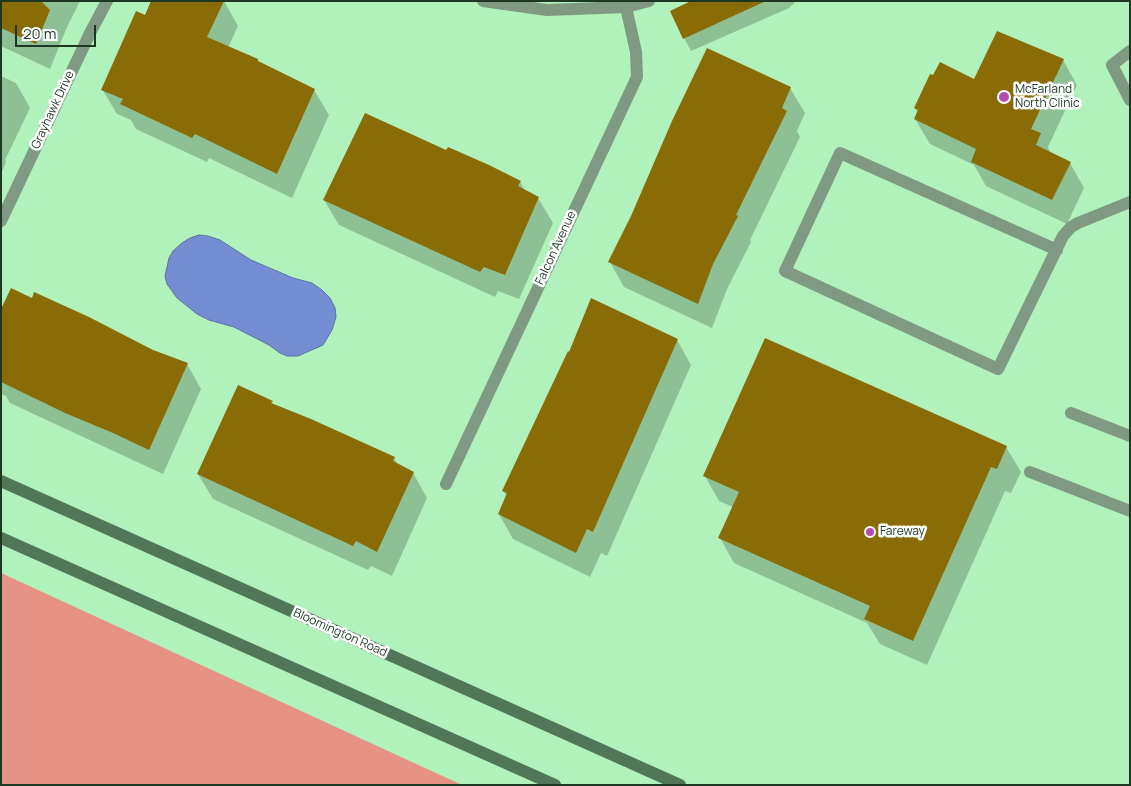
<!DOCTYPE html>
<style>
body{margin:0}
#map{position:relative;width:1131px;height:786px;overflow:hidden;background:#b1f1bb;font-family:Manrope,sans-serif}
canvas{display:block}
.frame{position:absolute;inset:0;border:2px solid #1d3722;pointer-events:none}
.scale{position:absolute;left:15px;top:25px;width:81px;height:22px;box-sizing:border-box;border:2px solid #1d3722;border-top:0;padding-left:6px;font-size:15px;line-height:18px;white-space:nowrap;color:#1d3722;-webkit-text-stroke:4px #fff;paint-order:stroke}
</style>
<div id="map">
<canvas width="1131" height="786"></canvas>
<div class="frame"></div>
<div class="scale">20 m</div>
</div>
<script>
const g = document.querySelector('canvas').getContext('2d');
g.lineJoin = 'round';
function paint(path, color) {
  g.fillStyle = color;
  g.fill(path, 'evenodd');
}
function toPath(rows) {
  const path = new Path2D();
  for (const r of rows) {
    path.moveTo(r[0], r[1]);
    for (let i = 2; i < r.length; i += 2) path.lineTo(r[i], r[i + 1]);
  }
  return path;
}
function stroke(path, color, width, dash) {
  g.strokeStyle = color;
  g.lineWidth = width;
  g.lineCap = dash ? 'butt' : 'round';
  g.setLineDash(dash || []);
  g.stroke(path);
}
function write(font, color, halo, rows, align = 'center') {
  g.font = font + ' Manrope,sans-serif';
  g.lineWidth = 5;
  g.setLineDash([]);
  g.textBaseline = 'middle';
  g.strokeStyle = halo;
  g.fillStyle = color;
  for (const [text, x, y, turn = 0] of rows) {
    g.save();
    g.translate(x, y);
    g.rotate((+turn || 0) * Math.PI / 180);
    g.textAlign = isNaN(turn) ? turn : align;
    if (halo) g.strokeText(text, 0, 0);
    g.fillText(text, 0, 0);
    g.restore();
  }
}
paint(toPath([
 [1,573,462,785,1,785]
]), '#e69285');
const water = toPath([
 [199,235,208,236,220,240,251,260,293,278,312,283,322,290,330,298,335,308,336,317,332,330,323,345,298,356,287,356,280,353,269,345,234,327,209,320,197,314,177,298,167,284,165,276,169,258,173,251,182,243,190,238,199,235]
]);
paint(water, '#758dd3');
stroke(water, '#5b739e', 1);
paint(toPath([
 [1,1,80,1,67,27,50,69,1,46],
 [152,1,224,1,238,26,228,48,314,90,329,115,292,198,209,158,207,162,136,129,131,120,117,114,102,89,145,16],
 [695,1,796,1,789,8,691,51,684,38],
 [1063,60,1077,85,1048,147,1051,154,1070,163,1084,188,1067,224,986,186,974,165,930,144,915,119,918,113,915,108,975,80],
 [1,76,16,83,30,108,5,160,6,162,1,174],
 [790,88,805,113,797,131,800,137,750,240,751,242,727,289,712,328,624,287,610,262],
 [447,151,520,182,525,191,538,198,553,223,519,299,498,291,495,297,339,225,324,200],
 [1,312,187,364,201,389,163,474,10,403,6,396,1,394],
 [677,340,691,365,607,556,601,553,590,577,513,539,499,514,507,497,503,490],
 [272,402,274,406,394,458,398,465,413,473,427,498,392,576,371,566,368,570,213,499,198,474],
 [1006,447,1021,472,1011,493,1005,491,927,665,880,644,867,623,734,563,720,538,733,507,719,501,705,476]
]), '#0003');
paint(toPath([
 [1,1,41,1,50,10,36,44,1,28],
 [151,1,224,1,207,37,258,59,258,61,315,89,277,174,195,134,192,138,120,104,123,99,101,90,136,11,145,15],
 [691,1,766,1,683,39,670,11],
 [997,31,1064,59,1031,129,1041,133,1036,145,1071,162,1052,200,971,162,976,149,914,119,918,110,914,108,930,74,933,75,940,62,974,79],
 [707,48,791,87,782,108,787,111,736,215,738,216,713,264,698,304,608,262,631,216,672,121],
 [365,113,446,150,448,147,489,165,521,181,518,186,539,197,505,275,484,267,480,272,323,200],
 [11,288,32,298,34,292,89,317,153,350,188,363,149,450,113,433,65,413,1,382,1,309],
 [591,298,678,339,593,532,587,529,576,553,498,514,507,493,502,491,568,351,569,352],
 [765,338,1007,446,997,469,991,467,913,641,864,619,870,606,718,538,739,492,703,476],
 [238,385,273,401,271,403,311,419,395,457,393,461,414,472,377,552,356,541,353,546,197,474]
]), '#8a6c07');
stroke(toPath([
 [1130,51,1112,65,1130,100],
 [1057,250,840,153,785,271,998,369,1063,236,1071,227,1078,223,1130,202],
 [1071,413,1130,436],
 [1030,472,1130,511]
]), '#7f9983', 12);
stroke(toPath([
 [483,1,547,10,626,7,649,1],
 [1,221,90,33,107,1],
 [446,484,637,77,636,52,626,7]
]), '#7f9983', 12);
stroke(toPath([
 [1,481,680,785],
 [1,538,555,785]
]), '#507757', 12);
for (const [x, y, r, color] of [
 [1004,97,6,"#b44caf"],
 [870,532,5,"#b44caf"]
]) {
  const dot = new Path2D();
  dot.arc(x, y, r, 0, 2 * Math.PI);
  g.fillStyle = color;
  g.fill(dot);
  stroke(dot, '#fff', 2);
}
write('12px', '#1d3722', '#fff', [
 ["McFarland",1015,90],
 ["North Clinic",1015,104],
 ["Fareway",880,532]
], 'left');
write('12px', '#1d3722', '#fff', [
 ["Grayhawk Drive",53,110,-65],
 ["Falcon Avenue",556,248,-65],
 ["Bloomington Road",340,633,24]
]);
</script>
